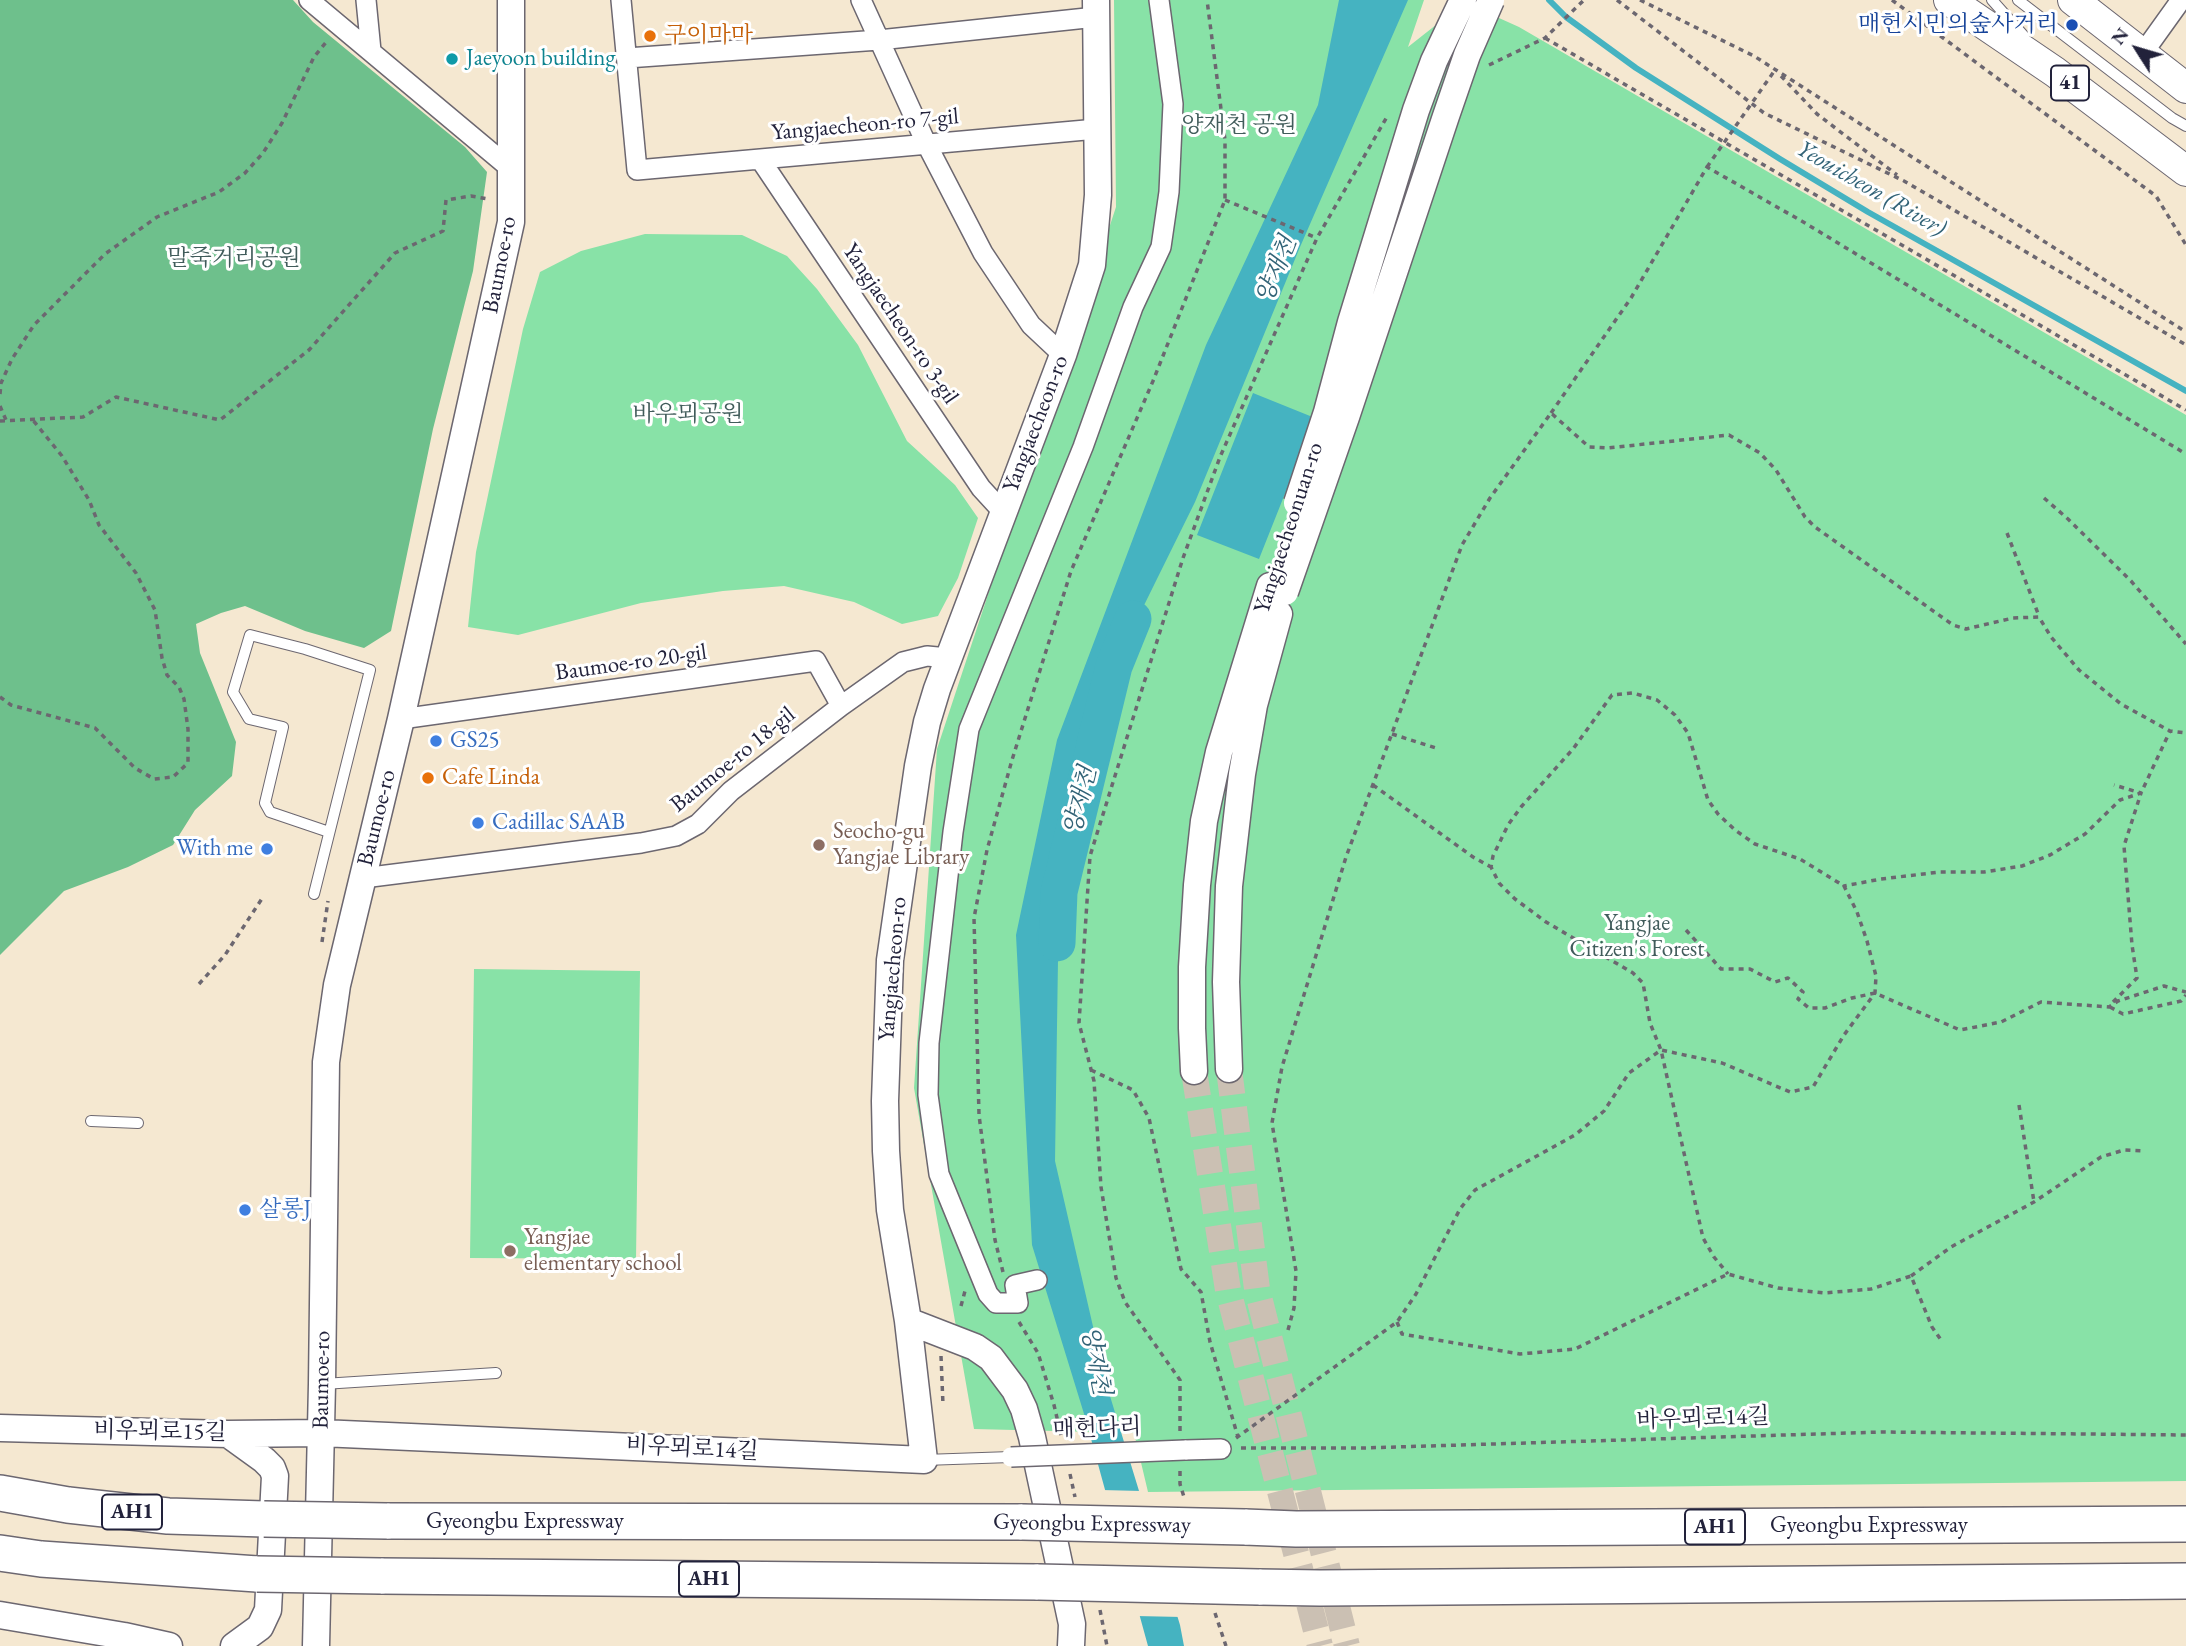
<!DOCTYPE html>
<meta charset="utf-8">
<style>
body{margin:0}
#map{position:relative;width:2186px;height:1646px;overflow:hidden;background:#f5e8d1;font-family:"EB Garamond",serif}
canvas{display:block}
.north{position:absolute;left:2102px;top:14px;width:70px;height:70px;-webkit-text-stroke:5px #fff;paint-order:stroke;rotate:307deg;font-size:19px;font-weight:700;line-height:28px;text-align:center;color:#22223b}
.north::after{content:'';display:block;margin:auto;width:24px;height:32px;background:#22223b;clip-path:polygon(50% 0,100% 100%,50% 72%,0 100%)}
</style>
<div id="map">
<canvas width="2186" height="1646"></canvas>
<div class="north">N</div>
</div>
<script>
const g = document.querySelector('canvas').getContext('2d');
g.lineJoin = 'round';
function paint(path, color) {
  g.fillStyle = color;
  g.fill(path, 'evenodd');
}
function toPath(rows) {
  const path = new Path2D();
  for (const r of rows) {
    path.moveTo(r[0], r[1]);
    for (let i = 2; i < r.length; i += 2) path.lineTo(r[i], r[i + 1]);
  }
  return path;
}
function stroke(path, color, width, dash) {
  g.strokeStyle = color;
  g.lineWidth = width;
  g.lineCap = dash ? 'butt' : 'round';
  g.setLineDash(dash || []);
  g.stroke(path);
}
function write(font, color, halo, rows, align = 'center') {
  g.font = font + ' "EB Garamond","Noto Serif KR",serif';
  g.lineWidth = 6;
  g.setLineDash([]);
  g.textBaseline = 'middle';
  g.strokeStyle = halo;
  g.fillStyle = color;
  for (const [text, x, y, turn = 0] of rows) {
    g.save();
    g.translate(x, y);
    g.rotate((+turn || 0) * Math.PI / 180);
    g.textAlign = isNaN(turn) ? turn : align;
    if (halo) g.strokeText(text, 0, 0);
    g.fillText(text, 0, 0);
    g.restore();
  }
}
paint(toPath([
 [1114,0,1424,0,1408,47,1446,17,1479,9,1519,27,2186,415,2186,1481,1148,1492,1134,1433,974,1429,914,1088,937,749,1116,207],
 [645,234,742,235,787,256,817,289,858,345,907,441,955,485,978,518,958,578,938,616,902,624,854,602,784,586,723,591,641,603,518,635,468,627,476,552,523,329,540,272,581,251],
 [474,969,640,971,636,1259,470,1258]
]), '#88e2a7');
paint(toPath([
 [0,0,293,0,313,22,465,147,487,172,473,271,433,429,391,631,364,648,305,631,245,606,221,613,196,624,200,653,236,742,232,776,195,810,173,845,128,867,64,891,0,955]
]), '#6ec08c');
paint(toPath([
 [1339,0,1408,0,1300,247,1195,502,1114,666,1059,892,1055,1161,1106,1383,1180,1625,1184,1646,1148,1646,1085,1417,1032,1245,1016,935,1057,740,1206,345,1318,105],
 [1253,393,1315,418,1259,559,1197,535]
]), '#45b3c1');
paint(toPath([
 [1101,1490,1142,1491,1182,1617,1136,1616]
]), '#f5e8d1');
stroke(toPath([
 [1549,0,1566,17,1636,68,1780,159,1868,212,2186,391]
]), '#45b3c1', 6);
stroke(toPath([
 [1057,943,1059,892,1114,666,1133,619]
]), '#45b3c1', 37);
stroke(toPath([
 [1229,1069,1257,1289,1347,1646],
 [1194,1071,1228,1290,1320,1646]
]), '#cbc0b3', 26, [26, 13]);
const lane = toPath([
 [1992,0,2024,36],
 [2018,0,2172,118,2186,126],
 [314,894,370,670,305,649,250,635,233,692,249,719,283,727,265,803,270,812,329,832],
 [91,1121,138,1123],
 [323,1384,496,1373],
 [924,1460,1011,1457]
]);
const street = toPath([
 [309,0,511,169],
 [366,0,371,51],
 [621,0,637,170,1097,129],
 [861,0,926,143,983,253,1031,325,1063,355],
 [2143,53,2181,0],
 [627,58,879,40,1096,17],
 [760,159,981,488,1003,512],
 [401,719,816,661,841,706],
 [363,878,641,843,676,836,698,824,731,791,841,706,903,662,927,656,948,658],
 [1037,1280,1015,1285,1018,1303,996,1303,988,1294,939,1174,928,1095,929,1043,953,832,969,729,1083,447,1133,307,1161,247,1169,192,1173,104,1159,0],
 [1185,1450,1221,1449]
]);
const secondary = toPath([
 [1229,1069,1226,982,1229,886,1242,774,1254,705,1279,614],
 [1194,1071,1192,1028,1192,967,1197,885,1204,821,1219,752,1270,586],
 [908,1321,975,1347,991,1358,1015,1390,1024,1409,1032,1437,1072,1624,1071,1646],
 [0,1428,228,1434,321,1433,924,1460,908,1321,890,1210,886,1151,885,1101,890,960,918,766,927,722,937,689,1063,355,1092,265,1098,195,1096,0],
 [228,1434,264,1460,272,1468,275,1476,268,1610,260,1627,234,1646],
 [0,1615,124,1636,169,1646],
 [316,1646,322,1384,326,1062,337,985,401,719,511,222,511,0]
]);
const primary = toPath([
 [1949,0,2055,72,2186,171],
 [2073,0,2186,88]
]);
const highway = toPath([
 [0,1493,68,1505,168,1516,264,1519],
 [387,1521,1022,1522],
 [1245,1527,1296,1529,2186,1524],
 [0,1553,41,1559,257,1574],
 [381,1576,1038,1582],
 [1259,1587,1320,1588,2186,1581]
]);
stroke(lane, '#6c6770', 12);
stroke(street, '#6c6770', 22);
stroke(secondary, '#6c6770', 29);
stroke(primary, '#6c6770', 32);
stroke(highway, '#6c6770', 38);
stroke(toPath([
 [1617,0,1764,113,1904,181,2186,345],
 [1640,0,1754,56,2186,332],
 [1892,0,2156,196,2186,245],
 [1545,38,2186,410],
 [1489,65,1545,38,1584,0],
 [1781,76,1817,114,1897,175],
 [1225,200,1317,238],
 [0,394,1,383,12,359,34,325,105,254,157,217,219,192,245,173,263,153,282,123,314,57,327,41],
 [0,406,6,420],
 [1551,413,1631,298,1707,167,1805,223,2186,454],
 [0,421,83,417,116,397,220,420,309,350,395,253,443,231,446,200,471,196,488,199],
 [2044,498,2068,519,2131,581,2186,644],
 [2007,533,2039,616],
 [0,697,11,705,95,728,135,768,154,779,173,777,188,763,188,729,184,699,179,687,167,675,162,658,155,610,136,573,99,525,89,500,62,456,32,419],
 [1392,734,1439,749],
 [1373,785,1473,857,1491,867],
 [1845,888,1844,886,1881,879,1940,872,1984,872,2022,866,2050,855,2085,834,2120,800,2141,793,2170,731],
 [1686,930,1721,969,1750,969,1775,982,1788,978,1803,992,1798,999,1809,1008,1825,1008,1852,998,1875,993,1960,1030,2001,1022,2041,1002,2109,1007,2118,1001,2164,986,2186,992],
 [322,942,328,901],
 [199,984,225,955,263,897],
 [2113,1002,2137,978,2132,945,2124,846,2141,793,2114,785],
 [2110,1007,2123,1014,2181,1001,2186,995],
 [1091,1070,1133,1090,1149,1118,1181,1269,1201,1292,1210,1342,1238,1437],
 [2019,1105,2034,1202],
 [1003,1272,995,1240,979,1115,974,918,987,850,1012,760,1071,571,1153,381,1225,200,1225,140,1207,0],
 [1911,1276,1951,1247,2034,1202,2101,1157,2124,1150,2145,1151],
 [961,1306,965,1291],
 [1019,1322,1038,1353,1054,1405,1061,1435],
 [1397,1322,1402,1334,1520,1354,1575,1349,1728,1274,1778,1288,1824,1293,1871,1289,1911,1276,1932,1327,1941,1340],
 [1288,1330,1294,1308,1296,1271,1272,1123,1282,1067,1346,857,1462,545,1490,498,1551,413,1589,447,1608,448,1729,435,1760,453,1776,470,1805,517,1815,527,1953,625,1966,629,2013,618,2039,617,2051,637,2079,670,2121,704,2170,731,2186,733],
 [941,1356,943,1405],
 [1180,1431,1180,1380,1125,1302,1116,1278,1101,1187,1094,1081,1079,1023,1090,856,1183,558,1220,457,1317,238,1388,115],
 [1236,1438,1397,1322,1416,1294,1460,1209,1475,1190,1575,1135,1604,1111,1629,1073,1661,1050,1722,1063,1790,1092,1813,1087,1844,1035,1875,993,1876,976,1867,941,1857,912,1844,886,1800,859,1755,844,1735,830,1718,814,1708,800,1688,733,1675,715,1657,700,1633,693,1612,695,1573,749,1521,807,1508,825,1493,856,1491,867,1499,883,1515,899,1546,922,1633,973,1643,983,1650,1023,1661,1050,1703,1238,1714,1257,1728,1274],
 [1241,1448,1363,1448,1882,1432,2186,1435],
 [1180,1471,1180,1484,1184,1497],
 [1070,1474,1075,1497],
 [1100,1610,1107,1646],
 [1215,1613,1226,1646]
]), '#6c6770', 3.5, [5, 5]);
stroke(lane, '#fff', 10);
stroke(street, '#fff', 19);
stroke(secondary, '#fff', 26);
stroke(primary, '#fff', 30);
stroke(highway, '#fff', 35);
const streetBridge = toPath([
 [1011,1457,1185,1450]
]);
const secondaryBridge = toPath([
 [1297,503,1327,412,1351,322,1416,110,1434,61,1463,0],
 [1285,592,1346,417,1446,116,1467,55,1491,0]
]);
const highwayBridge = toPath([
 [264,1519,387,1521],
 [1022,1522,1245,1527],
 [257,1574,381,1576],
 [1038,1582,1259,1587]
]);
stroke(streetBridge, '#6c6770', 22, []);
stroke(secondaryBridge, '#6c6770', 29, []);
stroke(highwayBridge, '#6c6770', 38, []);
stroke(toPath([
 [1707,167,1775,70]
]), '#6c6770', 3.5, [5, 5]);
stroke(streetBridge, '#fff', 19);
stroke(secondaryBridge, '#fff', 26);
stroke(highwayBridge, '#fff', 35);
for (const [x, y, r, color] of [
 [2072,25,7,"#1a4fb4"],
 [650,36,7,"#e8710a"],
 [452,59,7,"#0f9aa8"],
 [436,741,7,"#3f7fe0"],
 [428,778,7,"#e8710a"],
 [478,823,7,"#3f7fe0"],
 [819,845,7,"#8d6e63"],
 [267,849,7,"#3f7fe0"],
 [245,1210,7,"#3f7fe0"],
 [510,1251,7,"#8d6e63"]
]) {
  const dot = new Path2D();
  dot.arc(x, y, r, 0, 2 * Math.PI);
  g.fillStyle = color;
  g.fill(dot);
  stroke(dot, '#fff', 2.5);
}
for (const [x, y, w] of [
 [2070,83,38],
 [132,1512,60],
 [1715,1527,60],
 [709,1579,60]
]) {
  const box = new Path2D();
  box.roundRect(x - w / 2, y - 17.5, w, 35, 5);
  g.fillStyle = '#fff';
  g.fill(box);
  stroke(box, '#22223b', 2);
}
write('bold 21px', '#22223b', null, [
 ["41",2070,83],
 ["AH1",132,1512],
 ["AH1",1715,1527],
 ["AH1",709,1579]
]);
write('23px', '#164399', '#fff', [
 ["매헌시민의숲사거리",2058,25]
], 'right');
write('23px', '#c56008', '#fff', [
 ["구이마마",664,36],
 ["Cafe Linda",442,778]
], 'left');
write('23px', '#0d838f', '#fff', [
 ["Jaeyoon building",466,59]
], 'left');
write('23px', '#22223b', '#fff', [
 ["Yangjaecheon-ro 7-gil",865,125,-5],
 ["Baumoe-ro",500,265,-79],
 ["Yangjaecheon-ro 3-gil",900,324,56],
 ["Yangjaecheon-ro",1036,424,-69],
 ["Yangjaecheonuan-ro",1289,528,-72],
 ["Baumoe-ro 20-gil",631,663,-8],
 ["Baumoe-ro 18-gil",733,760,-39],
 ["Baumoe-ro",377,818,-76],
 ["Yangjaecheon-ro",893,969,-85],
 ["Baumoe-ro",322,1380,-89],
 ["바우뫼로14길",1703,1419,-2],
 ["매헌다리",1097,1429,-2],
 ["비우뫼로15길",160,1432,1],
 ["비우뫼로14길",692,1449,3],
 ["Gyeongbu Expressway",525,1522],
 ["Gyeongbu Expressway",1092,1524,1],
 ["Gyeongbu Expressway",1869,1526]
]);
write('23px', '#415c5b', '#fff', [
 ["양재천 공원",1239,126],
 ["말죽거리공원",234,259],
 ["바우뫼공원",688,415],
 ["Yangjae",1637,924],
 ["Citizen's Forest",1637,950]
]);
write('23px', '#366cbe', '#fff', [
 ["GS25",450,741],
 ["Cadillac SAAB",492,823],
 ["With me",253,849,"right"],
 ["살롱J",259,1210]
], 'left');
write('23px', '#785e54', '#fff', [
 ["Seocho-gu",833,832],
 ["Yangjae Library",833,858],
 ["Yangjae",524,1238],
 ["elementary school",524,1264]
], 'left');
write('italic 24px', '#326377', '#fff', [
 ["Yeouicheon (River)",1871,189,30],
 ["양재천",1277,270,-68],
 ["양재천",1081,801,-76],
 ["양재천",1095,1361,79]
]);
</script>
